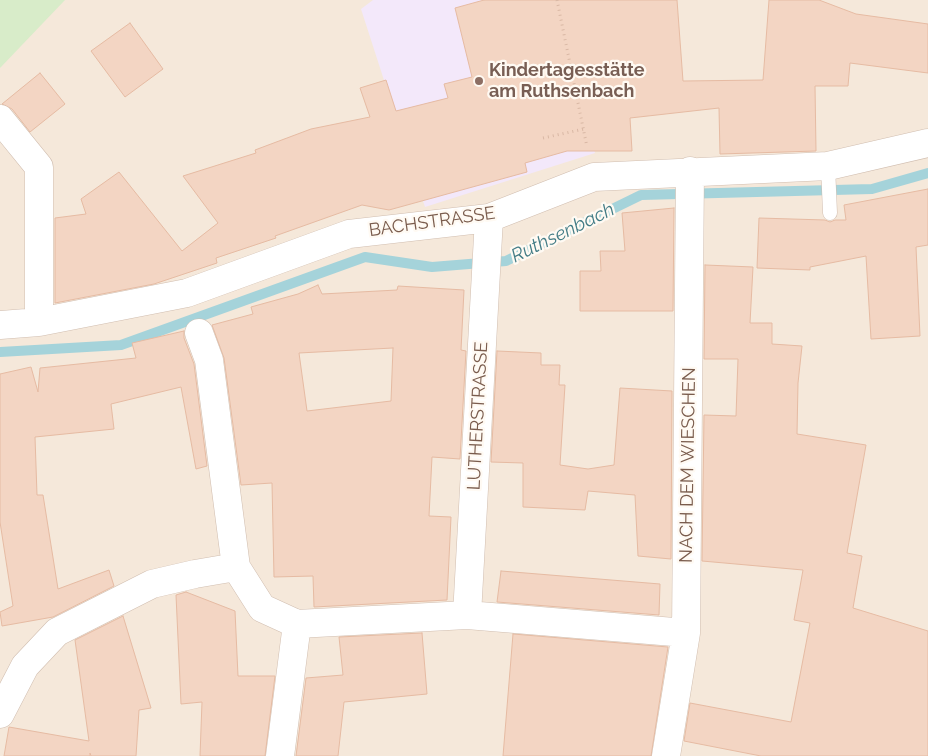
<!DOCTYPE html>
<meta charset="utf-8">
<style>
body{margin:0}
canvas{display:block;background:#fdf6ec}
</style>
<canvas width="928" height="756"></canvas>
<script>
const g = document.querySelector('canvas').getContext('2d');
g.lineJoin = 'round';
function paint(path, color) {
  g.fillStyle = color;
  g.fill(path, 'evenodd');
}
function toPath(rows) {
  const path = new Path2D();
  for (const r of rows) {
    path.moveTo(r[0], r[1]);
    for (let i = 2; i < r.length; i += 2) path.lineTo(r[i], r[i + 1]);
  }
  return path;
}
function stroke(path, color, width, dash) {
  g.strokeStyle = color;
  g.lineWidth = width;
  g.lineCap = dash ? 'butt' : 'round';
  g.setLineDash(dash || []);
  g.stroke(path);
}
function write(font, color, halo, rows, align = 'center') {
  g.font = font + ' Raleway,sans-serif';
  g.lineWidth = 4.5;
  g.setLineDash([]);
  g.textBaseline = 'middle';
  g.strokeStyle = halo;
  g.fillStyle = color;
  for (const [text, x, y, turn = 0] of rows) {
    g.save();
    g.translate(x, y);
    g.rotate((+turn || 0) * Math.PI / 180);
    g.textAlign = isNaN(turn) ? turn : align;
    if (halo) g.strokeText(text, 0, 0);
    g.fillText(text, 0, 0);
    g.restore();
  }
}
paint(toPath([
 [0,0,928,0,928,756,0,756]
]), '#f5e8da');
paint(toPath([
 [373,0,551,0,595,153,425,207,361,9]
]), '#f3e8fa');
paint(toPath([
 [0,0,65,0,0,68]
]), '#d8ecc9');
stroke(toPath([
 [0,352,121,345,365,257,432,267,506,261,641,195,872,189,928,173]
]), '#a5d3da', 10);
const building = toPath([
 [484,0,677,0,683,81,763,80,769,0,819,0,856,14,928,24,928,73,850,63,848,86,815,86,816,151,720,154,719,108,630,118,632,151,567,151,525,163,527,172,389,210,362,205,275,236,276,238,216,258,217,263,154,284,55,303,55,218,86,214,81,199,119,172,182,251,218,223,183,176,256,153,255,150,311,129,370,117,360,88,386,80,396,111,448,98,444,84,472,77,455,8,484,0],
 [130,23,163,69,125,97,91,51,130,23],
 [40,73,65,104,30,132,12,109,2,104,40,73],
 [928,189,928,245,916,247,920,336,871,339,866,256,810,267,810,270,757,268,759,218,825,220,830,222,835,220,846,220,844,205,928,189],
 [674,208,673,311,580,311,580,271,601,271,600,251,625,251,622,213,674,208],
 [705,265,753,267,750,323,772,323,772,344,802,346,798,383,797,434,866,445,847,553,862,556,853,608,928,631,928,756,761,756,684,741,690,703,791,722,810,623,794,620,803,570,702,561,704,415,736,416,738,359,704,359,705,265],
 [318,285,322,294,397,290,398,286,464,290,461,350,466,351,460,459,432,457,429,516,451,517,447,600,314,607,313,576,274,577,272,483,241,485,224,358,212,325,253,314,251,307,298,294,318,285],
 [393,348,391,401,307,411,299,353,393,348],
 [184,331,184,338,194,364,207,466,196,469,181,387,111,404,114,429,35,437,37,495,43,495,58,589,109,570,114,586,53,617,2,626,0,612,13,606,0,522,0,374,31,367,38,392,40,368,136,358,132,343,184,331],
 [497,351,541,353,541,365,560,365,559,385,565,385,560,465,588,469,614,465,620,388,672,391,671,559,638,556,635,495,588,491,585,510,523,507,523,463,491,462,497,351],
 [501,571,660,584,659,615,497,602,501,571],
 [186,592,235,611,238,676,275,676,265,756,200,756,202,702,181,704,176,595,186,592],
 [123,616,151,708,139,710,136,756,91,756,90,753,90,756,4,756,9,727,89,741,75,640,123,616],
 [422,633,427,694,344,702,338,756,296,756,306,678,343,675,339,637,422,633],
 [513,634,668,647,651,756,503,756,513,634]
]);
paint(building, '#f3d5c3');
stroke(building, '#e6bba3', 1);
const service = toPath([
 [828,166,830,213]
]);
const minor = toPath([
 [0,119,39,167,39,322],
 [0,325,39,322,187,293,349,234,489,218,594,177,828,166,928,143],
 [199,333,209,360,236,567,262,608,297,624,467,615,686,633],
 [467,615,489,218],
 [0,714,25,666,57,632,152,584,195,574,236,567],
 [280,756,297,624],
 [666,756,686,633,690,171]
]);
stroke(service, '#d1beb0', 15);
stroke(minor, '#d1beb0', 29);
stroke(toPath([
 [557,0,587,147],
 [543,138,584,129]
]), '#d9b8a5', 3, [1, 4]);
stroke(service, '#fff', 14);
stroke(minor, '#fff', 28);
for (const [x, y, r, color] of [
 [479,81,5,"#8d6e63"]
]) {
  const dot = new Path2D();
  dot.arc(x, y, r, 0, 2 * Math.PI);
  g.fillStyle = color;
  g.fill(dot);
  stroke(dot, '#fffaf3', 2);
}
write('bold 18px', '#785e54', '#fffaf3', [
 ["Kindertagesstätte",489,71],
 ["am Ruthsenbach",489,92]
], 'left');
write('18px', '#7a5c4d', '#fffaf3', [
 ["BACHSTRASSE",432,222,-8],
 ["LUTHERSTRASSE",478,416,-87],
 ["NACH DEM WIESCHEN",688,465,-89]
]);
write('italic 19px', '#437c86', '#fffaf3', [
 ["Ruthsenbach",563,233,-26]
]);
</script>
